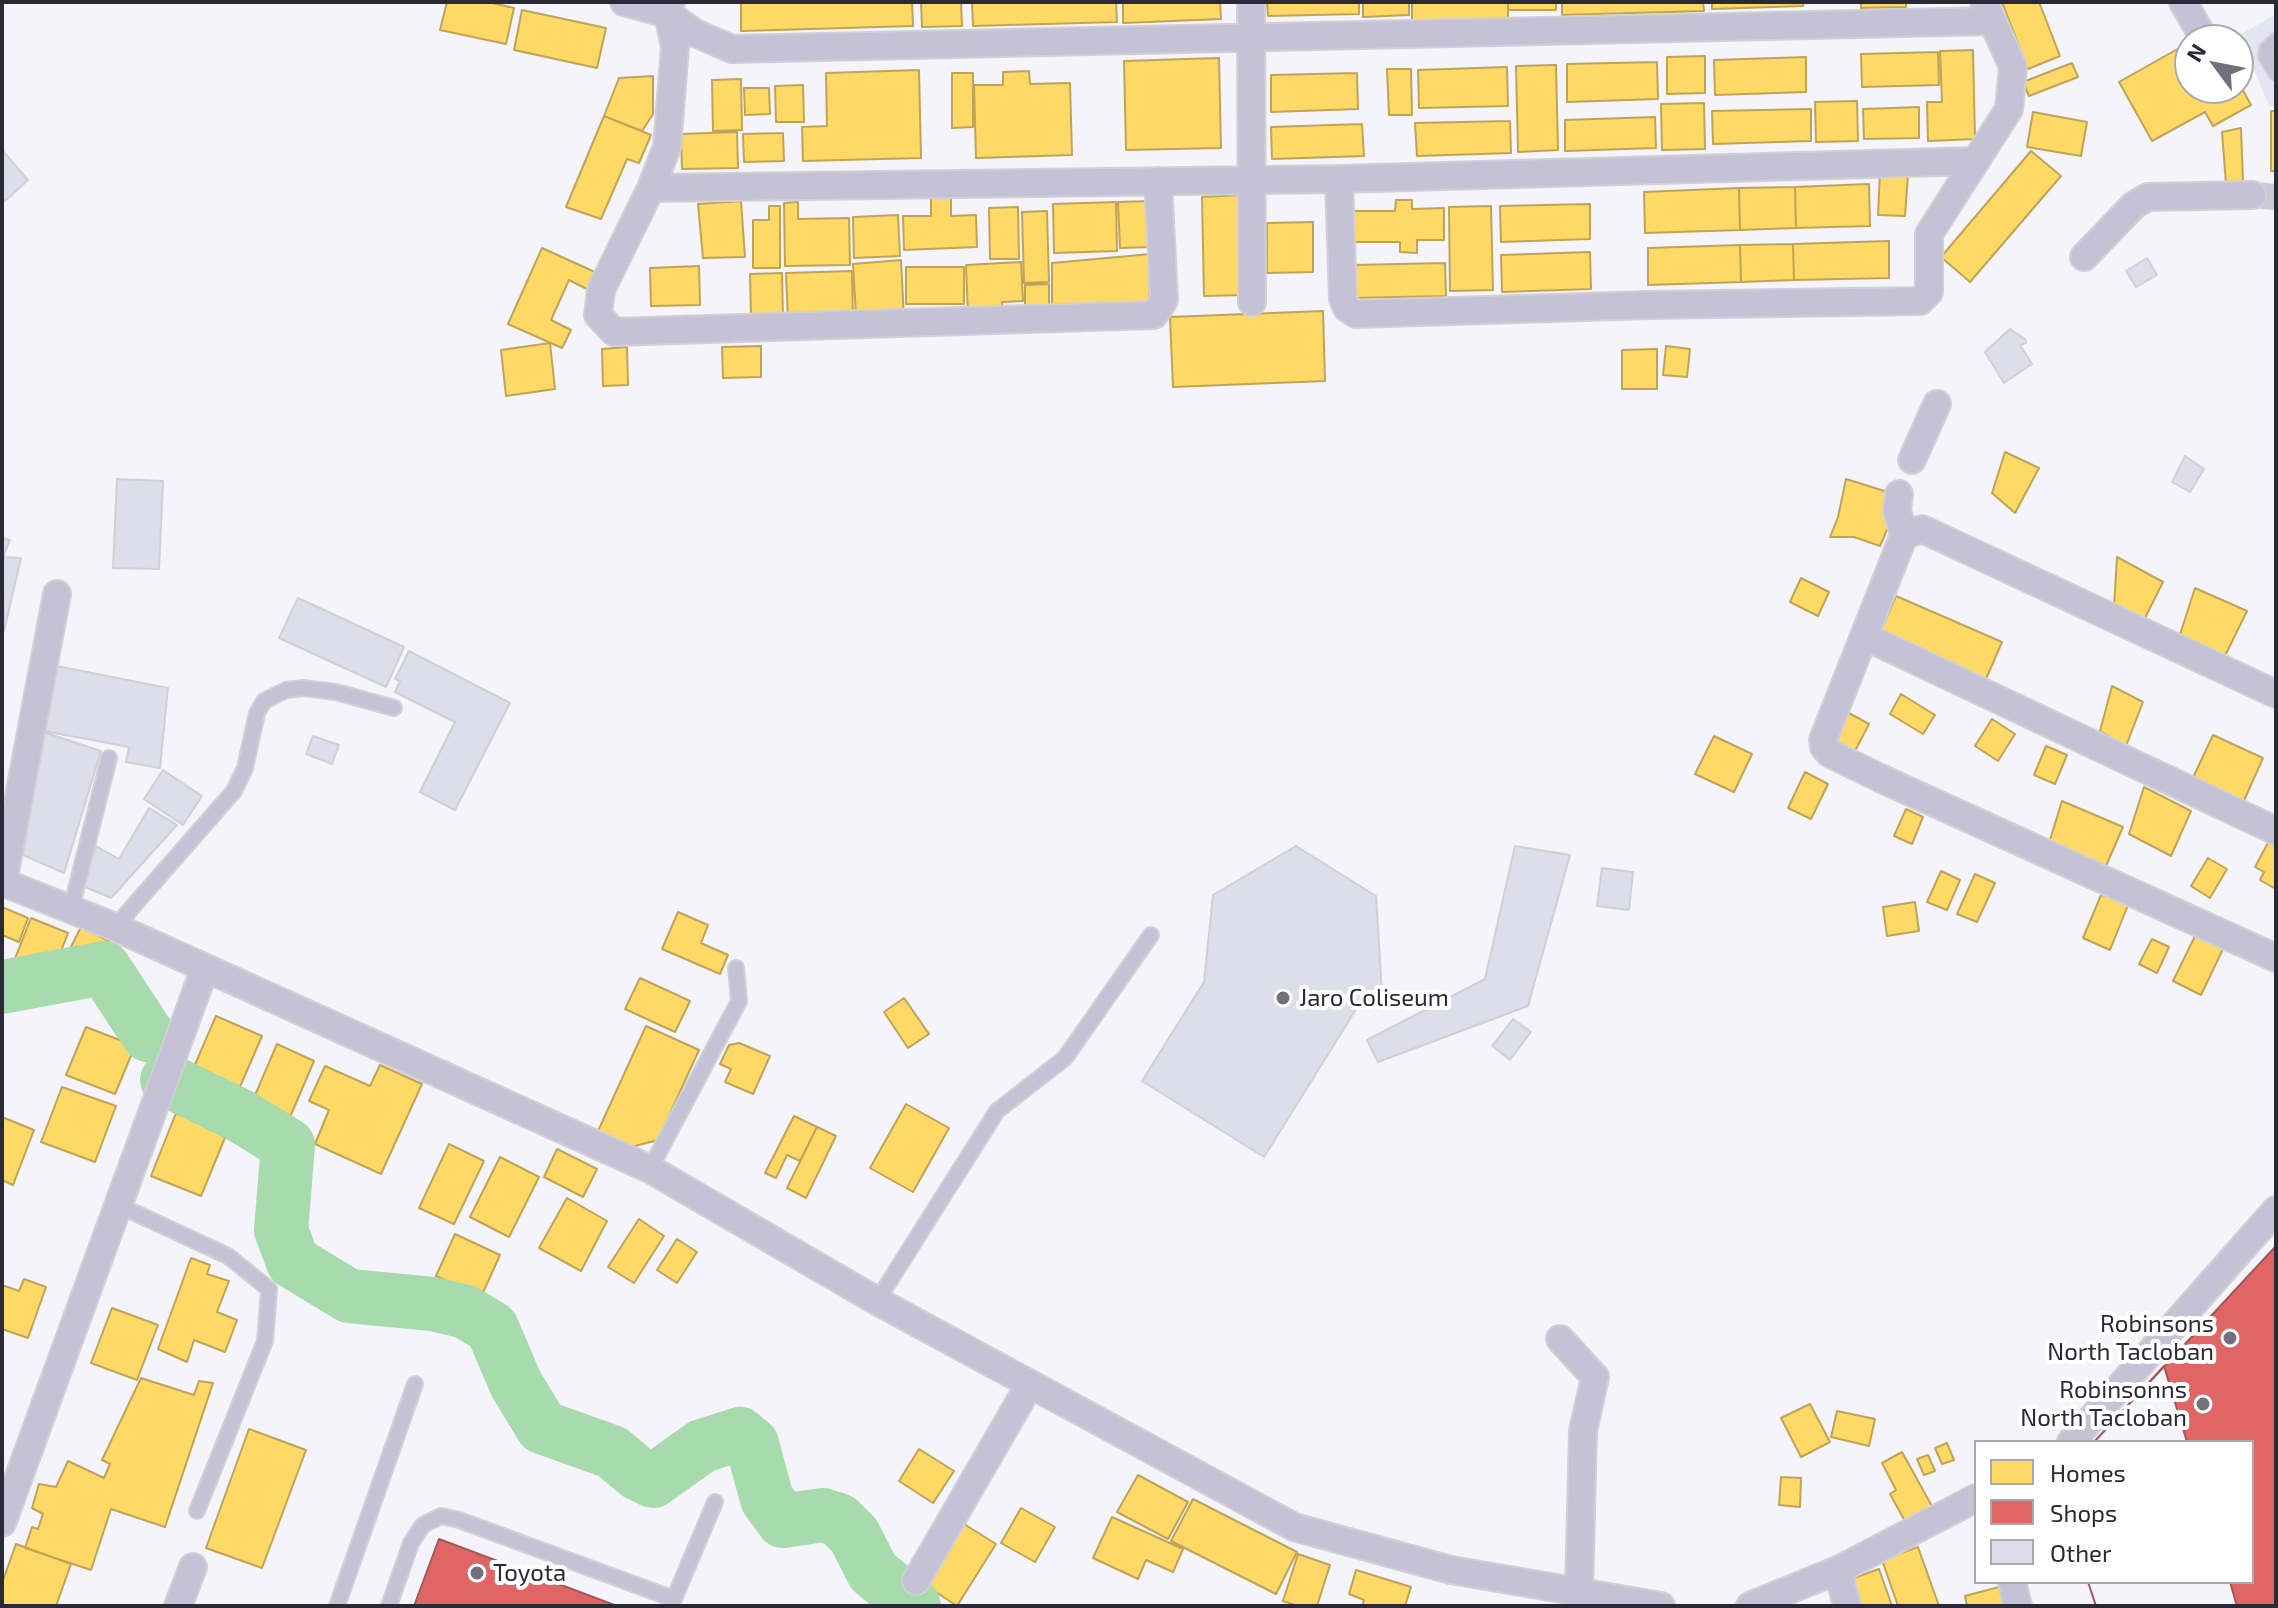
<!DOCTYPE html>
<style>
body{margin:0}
#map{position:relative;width:2278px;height:1608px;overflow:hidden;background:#f4f4fa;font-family:"Exo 2",sans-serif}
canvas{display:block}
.frame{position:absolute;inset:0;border:4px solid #2a2936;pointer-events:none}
.legend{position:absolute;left:1974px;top:1440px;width:280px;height:144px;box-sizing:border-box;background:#fefffe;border:2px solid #a9a9ae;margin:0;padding:10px 14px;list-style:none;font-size:24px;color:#2a2936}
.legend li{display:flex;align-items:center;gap:16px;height:40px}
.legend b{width:40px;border:2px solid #a9a9ae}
.north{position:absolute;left:2174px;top:24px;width:80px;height:80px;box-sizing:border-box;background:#fefffe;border:2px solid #a9a9ae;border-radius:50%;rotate:302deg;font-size:22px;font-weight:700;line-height:32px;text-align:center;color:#2a2936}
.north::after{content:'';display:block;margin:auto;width:28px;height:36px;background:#71707b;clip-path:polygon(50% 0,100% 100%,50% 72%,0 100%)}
</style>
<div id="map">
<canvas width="2278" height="1608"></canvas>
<div class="frame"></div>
<ul class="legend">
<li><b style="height:22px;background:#ffd966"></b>Homes</li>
<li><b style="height:22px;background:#e06666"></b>Shops</li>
<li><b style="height:22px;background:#deddea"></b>Other</li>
</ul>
<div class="north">N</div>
</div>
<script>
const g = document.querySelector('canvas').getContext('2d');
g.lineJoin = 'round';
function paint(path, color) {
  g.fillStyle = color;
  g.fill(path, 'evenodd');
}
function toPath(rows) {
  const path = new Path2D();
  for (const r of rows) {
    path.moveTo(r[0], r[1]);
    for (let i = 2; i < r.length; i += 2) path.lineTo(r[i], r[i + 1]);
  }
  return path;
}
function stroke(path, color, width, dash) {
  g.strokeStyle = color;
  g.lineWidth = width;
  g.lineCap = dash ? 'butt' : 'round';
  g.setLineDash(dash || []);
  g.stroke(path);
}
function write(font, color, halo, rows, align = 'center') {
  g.font = font + ' "Exo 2",sans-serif';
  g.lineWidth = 8;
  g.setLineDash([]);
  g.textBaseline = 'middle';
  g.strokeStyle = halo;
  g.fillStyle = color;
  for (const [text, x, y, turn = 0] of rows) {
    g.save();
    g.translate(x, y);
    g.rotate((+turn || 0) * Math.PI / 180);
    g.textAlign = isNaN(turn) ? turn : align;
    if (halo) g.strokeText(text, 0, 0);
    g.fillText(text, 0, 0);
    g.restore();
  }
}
paint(toPath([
 [2276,14,2276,106,2269,106,2251,62,2238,68,2238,40,2231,40]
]), '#e5e5f1');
const homes = toPath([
 [447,2,488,2,514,8,506,44,440,30,447,2],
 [741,2,912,2,913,26,741,31,741,2],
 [921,2,961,2,962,26,922,27,921,2],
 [972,2,1116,2,1117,22,973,26,972,2],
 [1123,2,1220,2,1221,19,1123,23,1123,2],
 [1267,2,1359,2,1359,14,1268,16,1267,2],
 [1363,2,1409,2,1409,15,1363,17,1363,2],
 [1412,2,1508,2,1508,18,1412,22,1412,2],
 [1508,2,1556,2,1556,10,1508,10,1508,2],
 [1562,2,1703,2,1704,11,1562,15,1562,2],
 [1712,2,1803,2,1803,6,1712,9,1712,2],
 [1861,2,1906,2,1906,7,1861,8,1861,2],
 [2002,2,2039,2,2060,56,2028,69,2002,2],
 [522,10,606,28,597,68,514,50,522,10],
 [2190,42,2190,88,2238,88,2238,81,2251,105,2213,126,2205,112,2152,141,2119,82,2190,42],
 [1973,50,1975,139,1928,141,1927,102,1942,102,1940,51,1973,50],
 [1938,52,1939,85,1862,87,1861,54,1938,52],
 [1705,56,1705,93,1667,94,1667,57,1705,56],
 [1806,57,1806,92,1715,95,1714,60,1806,57],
 [1219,58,1221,148,1126,150,1124,61,1219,58],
 [1657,62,1658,99,1567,102,1567,64,1657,62],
 [2072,63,2078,77,2029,96,2023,82,2072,63],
 [1556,65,1558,150,1518,152,1516,66,1556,65],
 [1507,67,1508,106,1419,108,1418,70,1507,67],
 [1387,69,1411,69,1412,115,1389,115,1387,69],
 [919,70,921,158,803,161,802,127,827,126,826,73,919,70],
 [1029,71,1030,84,1070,83,1072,155,976,158,974,85,1003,85,1003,72,1029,71],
 [952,73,973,73,973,127,952,128,952,73],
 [1357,73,1358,109,1271,112,1271,75,1357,73],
 [653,76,653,114,642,131,604,116,619,78,653,76],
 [741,79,742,130,713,131,712,80,741,79],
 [803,85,804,122,776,122,775,86,803,85],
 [744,88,769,88,770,114,745,115,744,88],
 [1857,101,1858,141,1816,142,1815,102,1857,101],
 [1704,103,1705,149,1662,150,1661,104,1704,103],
 [1919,107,1919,138,1864,139,1863,109,1919,107],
 [1811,109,1811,141,1713,144,1712,111,1811,109],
 [2271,111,2276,111,2276,171,2271,171,2271,111],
 [2033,112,2087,122,2081,156,2027,147,2033,112],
 [604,116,651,135,639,163,627,159,601,219,566,207,604,116],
 [1655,117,1656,148,1565,151,1565,120,1655,117],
 [1510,121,1511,153,1417,156,1415,123,1510,121],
 [1362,124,1364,156,1272,159,1271,127,1362,124],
 [2241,128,2243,182,2226,184,2222,132,2241,128],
 [737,132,738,168,682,169,681,134,737,132],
 [783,133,784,161,744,162,743,134,783,133],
 [2031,151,2061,176,1970,282,1941,257,2031,151],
 [1880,173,1908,175,1905,216,1878,215,1880,173],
 [1869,184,1870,226,1796,228,1795,187,1869,184],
 [1795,187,1796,228,1740,230,1739,188,1795,187],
 [1739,188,1740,230,1645,233,1644,192,1739,188],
 [931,194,951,194,951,216,976,215,977,247,904,250,903,216,931,216,931,194],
 [1242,195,1244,295,1204,296,1202,197,1242,195],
 [1396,200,1412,200,1412,209,1444,208,1444,240,1417,240,1417,253,1400,252,1400,242,1352,242,1352,211,1395,211,1396,200],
 [741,201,745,257,703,258,698,204,741,201],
 [1151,201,1152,247,1120,248,1118,202,1151,201],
 [798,202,798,219,849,218,850,265,785,266,784,203,798,202],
 [1116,202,1117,251,1054,253,1053,204,1116,202],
 [1590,204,1590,239,1501,242,1500,206,1590,204],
 [769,206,780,206,780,268,753,268,753,220,769,220,769,206],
 [1491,206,1493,290,1450,291,1449,207,1491,206],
 [1018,207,1019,259,990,259,989,208,1018,207],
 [1047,211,1049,282,1024,283,1022,212,1047,211],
 [898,215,900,256,854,258,853,217,898,215],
 [1313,222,1313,272,1267,273,1267,223,1313,222],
 [1889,241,1889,278,1794,280,1793,244,1889,241],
 [1793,244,1794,280,1741,282,1740,245,1793,244],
 [1740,245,1741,282,1648,285,1648,248,1740,245],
 [542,248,597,273,589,290,569,280,551,320,571,330,562,348,508,324,542,248],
 [1590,252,1591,289,1502,292,1501,255,1590,252],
 [1151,254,1149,307,1052,315,1052,263,1151,254],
 [901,260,904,319,856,316,853,264,901,260],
 [1021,262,1023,301,1002,302,1002,313,968,315,966,265,1021,262],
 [1445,263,1446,296,1353,298,1353,265,1445,263],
 [699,266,700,305,651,306,650,268,699,266],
 [906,267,964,267,964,304,906,304,906,267],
 [852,271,853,319,788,322,786,273,852,271],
 [782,273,783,317,751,318,750,274,782,273],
 [1049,284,1049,316,1025,317,1025,285,1049,284],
 [1323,311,1325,381,1173,387,1170,317,1323,311],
 [550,343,555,389,506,396,501,350,550,343],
 [761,346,761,377,723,378,722,347,761,346],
 [1666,346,1690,349,1687,377,1663,375,1666,346],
 [627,347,628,385,603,386,602,349,627,347],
 [1657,349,1657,389,1622,389,1622,350,1657,349],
 [2005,452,2039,468,2015,513,1992,493,2005,452],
 [1846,479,1894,494,1889,525,1880,546,1854,537,1830,537,1838,517,1846,479],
 [2117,557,2163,582,2144,620,2114,607,2117,557],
 [1801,578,1829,592,1818,616,1790,602,1801,578],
 [2195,588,2247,611,2222,662,2177,644,2195,588],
 [1896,596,2002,642,1986,679,1880,633,1896,596],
 [2112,686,2143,702,2126,746,2100,731,2112,686],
 [1901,694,1935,715,1923,734,1890,714,1901,694],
 [1847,712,1869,724,1855,751,1833,740,1847,712],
 [1992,719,2015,734,1998,761,1975,746,1992,719],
 [2213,735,2263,758,2242,805,2191,782,2213,735],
 [1714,736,1752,754,1734,792,1695,774,1714,736],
 [2046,746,2067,755,2055,784,2034,775,2046,746],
 [1805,772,1828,784,1811,819,1788,808,1805,772],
 [2144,787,2191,811,2171,856,2129,834,2144,787],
 [2062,801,2123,827,2106,866,2049,843,2062,801],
 [1906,809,1923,817,1912,844,1894,836,1906,809],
 [2270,839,2276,842,2276,884,2274,888,2260,880,2264,872,2255,867,2270,839],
 [2208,858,2227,869,2210,898,2191,886,2208,858],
 [1941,871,1960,880,1947,910,1927,902,1941,871],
 [1975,874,1995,883,1977,922,1957,914,1975,874],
 [2101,895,2130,900,2110,950,2083,938,2101,895],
 [1915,902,1919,931,1887,936,1883,907,1915,902],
 [2,907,28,918,19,942,2,935,2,907],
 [678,912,708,925,701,943,728,955,720,974,662,949,678,912],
 [31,918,68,933,51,977,14,961,31,918],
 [81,927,109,941,98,965,62,965,81,927],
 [2196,934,2224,947,2201,995,2173,981,2196,934],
 [2152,939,2169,947,2157,973,2139,964,2152,939],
 [640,978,690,1001,675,1032,625,1009,640,978],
 [904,998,929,1034,908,1048,884,1012,904,998],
 [216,1016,262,1036,236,1096,190,1076,216,1016],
 [646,1026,699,1050,658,1140,631,1147,598,1131,646,1026],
 [86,1027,135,1046,115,1094,66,1075,86,1027],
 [739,1043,770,1056,753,1094,725,1082,731,1069,720,1064,729,1045,739,1043],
 [277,1044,314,1061,287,1124,250,1107,277,1044],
 [380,1065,422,1084,381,1174,315,1144,329,1110,309,1101,325,1066,370,1086,380,1065],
 [62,1087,116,1106,95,1162,41,1142,62,1087],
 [180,1103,231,1123,201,1196,151,1176,180,1103],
 [906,1104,949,1128,913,1192,870,1168,906,1104],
 [794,1116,817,1127,800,1161,787,1155,776,1178,765,1173,794,1116],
 [2,1117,34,1130,13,1185,2,1180,2,1117],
 [817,1127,836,1136,806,1198,787,1188,817,1127],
 [449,1144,484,1161,454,1224,419,1208,449,1144],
 [557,1149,597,1169,583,1197,544,1177,557,1149],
 [500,1157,539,1177,509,1237,470,1217,500,1157],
 [567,1198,607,1221,581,1271,539,1248,567,1198],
 [639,1219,664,1236,634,1283,608,1267,639,1219],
 [455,1234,500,1255,481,1297,436,1276,455,1234],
 [677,1239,697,1252,677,1283,657,1270,677,1239],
 [191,1258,210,1265,207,1274,229,1281,217,1312,237,1320,225,1352,194,1340,187,1362,158,1349,191,1258],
 [24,1279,46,1287,28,1338,2,1329,2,1285,19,1291,24,1279],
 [112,1308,158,1325,137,1380,91,1363,112,1308],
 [141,1378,194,1395,199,1381,213,1383,165,1527,111,1509,91,1570,25,1548,32,1527,38,1529,43,1514,32,1508,39,1484,56,1487,68,1461,104,1478,110,1464,102,1460,141,1378],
 [1810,1404,1830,1442,1801,1457,1781,1418,1810,1404],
 [1837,1411,1875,1419,1869,1446,1831,1437,1837,1411],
 [249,1429,306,1450,262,1568,206,1548,249,1429],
 [1947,1443,1954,1460,1942,1464,1935,1448,1947,1443],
 [919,1449,954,1471,933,1503,899,1481,919,1449],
 [1902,1452,1933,1508,1906,1523,1890,1494,1896,1490,1882,1463,1902,1452],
 [1928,1455,1935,1471,1924,1475,1917,1459,1928,1455],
 [1138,1475,1188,1502,1168,1539,1117,1512,1138,1475],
 [1781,1477,1801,1478,1800,1507,1779,1505,1781,1477],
 [1193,1499,1297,1552,1276,1594,1171,1541,1193,1499],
 [1021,1508,1055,1527,1035,1562,1001,1543,1021,1508],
 [1112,1517,1183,1549,1173,1572,1146,1560,1138,1579,1093,1558,1112,1517],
 [964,1524,996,1544,957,1606,925,1585,964,1524],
 [16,1544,71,1564,56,1606,2,1606,2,1583,16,1544],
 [1918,1547,1939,1606,1898,1606,1882,1560,1918,1547],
 [1298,1554,1330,1565,1317,1606,1298,1606,1283,1601,1298,1554],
 [1879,1569,1892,1606,1861,1606,1851,1579,1879,1569],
 [1356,1570,1411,1587,1405,1606,1362,1606,1364,1600,1349,1594,1356,1570],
 [1999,1587,2004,1606,1967,1606,1965,1596,1999,1587]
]);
paint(homes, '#ffd966');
stroke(homes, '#bfa458', 2);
const shops = toPath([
 [2238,36,2251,62,2238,68,2238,40,2231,40,2238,36],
 [2276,1246,2276,1606,2096,1606,2088,1582,2252,1582,2252,1442,2094,1442,2276,1246],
 [2164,1366,2187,1442,2094,1442,2164,1366],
 [439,1539,617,1606,414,1606,439,1539],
 [2088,1582,2230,1582,2237,1606,2096,1606,2088,1582]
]);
paint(shops, '#e06666');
stroke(shops, '#a95458', 2);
stroke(toPath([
 [2,987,104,968,148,1035],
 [167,1080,241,1116,288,1145,281,1230,293,1262,349,1296,433,1304,466,1312,492,1328,516,1384,542,1427,612,1452,637,1473,653,1481,702,1446,740,1434,752,1444,767,1499,783,1521,823,1515,839,1520,854,1535,873,1572,914,1606]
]), '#a7dbad', 54);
const building = toPath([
 [2,150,28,180,5,201,2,197,2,150],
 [2147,258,2157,275,2136,287,2126,271,2147,258],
 [2010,329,2025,339,2026,343,2020,345,2032,364,2004,383,1985,352,2010,329],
 [2185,456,2204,469,2190,492,2172,482,2185,456],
 [117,479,163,481,159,569,113,568,117,479],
 [2,538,10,540,3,557,21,558,4,631,2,538],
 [298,598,404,647,386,687,279,638,298,598],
 [409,651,510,703,455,810,420,792,455,722,395,692,400,681,395,679,409,651],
 [57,666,168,688,160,768,126,762,129,747,44,731,57,666],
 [43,732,101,751,64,873,23,855,43,732],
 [313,736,339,745,332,764,306,754,313,736],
 [163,770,202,796,183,825,144,799,163,770],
 [149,808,177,825,111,898,83,886,96,846,119,859,149,808],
 [1296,846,1376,896,1382,993,1360,1003,1264,1157,1142,1081,1204,982,1213,895,1296,846],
 [1515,846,1570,855,1528,1006,1378,1062,1367,1040,1485,979,1515,846],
 [1602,868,1633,872,1629,910,1597,906,1602,868],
 [1513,1019,1531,1032,1510,1060,1492,1046,1513,1019]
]);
paint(building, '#deddea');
stroke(building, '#d0cfd8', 2);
stroke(toPath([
 [2252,195,2276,197]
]), '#cccbd3', 26, [26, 13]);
const service = toPath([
 [2276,41,2267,49,2266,56,2276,73],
 [71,909,109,758],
 [115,927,234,791,245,768,257,713,264,701,286,690,303,688,336,692,394,708],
 [650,1169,739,1001,736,968],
 [118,1205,228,1256,269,1289,265,1341,197,1511],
 [877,1301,997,1111,1065,1058,1151,935],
 [674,1599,715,1502],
 [337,1606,415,1384],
 [389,1606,411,1543,423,1525,441,1516,459,1520,674,1599,672,1606]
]);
const minor = toPath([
 [624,2,668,14,671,2],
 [1251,2,1252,302],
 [2183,2,2198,28],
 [668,14,695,33,732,49,1992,21],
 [668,14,675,47,667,147,651,188,601,290,598,315,614,332,1154,315,1164,300,1158,181],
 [1339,179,1343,299,1347,308,1356,314,1649,305,1920,301,1929,292,1929,234,2009,109,2013,67,1984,2],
 [651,188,1339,179,1976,161],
 [2084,257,2134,205,2148,197,2252,195],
 [1912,460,1937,404],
 [1899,494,1897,511,1904,535],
 [1864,636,2276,831],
 [2276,694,1922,529,1904,535,1823,740,1824,747,1829,753,1882,779,2276,958],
 [2,882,115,927,650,1169,877,1301,1294,1527,1451,1570,1661,1606],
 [3,882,57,594],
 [1560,1339,1595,1377,1583,1431,1579,1592],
 [2071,1442,2276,1210],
 [2,1523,205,968],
 [1838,1570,1847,1606],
 [916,1581,1030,1384],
 [2012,1582,2018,1606],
 [178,1606,193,1567],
 [1750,1606,1838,1570,1976,1498]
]);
stroke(service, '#d0d0d6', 18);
stroke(minor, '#d0d0d6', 30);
stroke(service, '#c4c2d4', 14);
stroke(minor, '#c4c2d4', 26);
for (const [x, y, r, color] of [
 [1283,998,8,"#71707b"],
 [2230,1338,8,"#71707b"],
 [2203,1404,8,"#71707b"],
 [477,1573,8,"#71707b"]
]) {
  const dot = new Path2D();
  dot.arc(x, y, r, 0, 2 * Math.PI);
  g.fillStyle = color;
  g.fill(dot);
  stroke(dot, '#fefffe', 3);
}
write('24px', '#2a2936', '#fefffe', [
 ["Jaro Coliseum",1299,998],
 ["Robinsons",2214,1324,"right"],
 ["North Tacloban",2214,1352,"right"],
 ["Robinsonns",2187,1390,"right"],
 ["North Tacloban",2187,1418,"right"],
 ["Toyota",493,1573]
], 'left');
</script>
